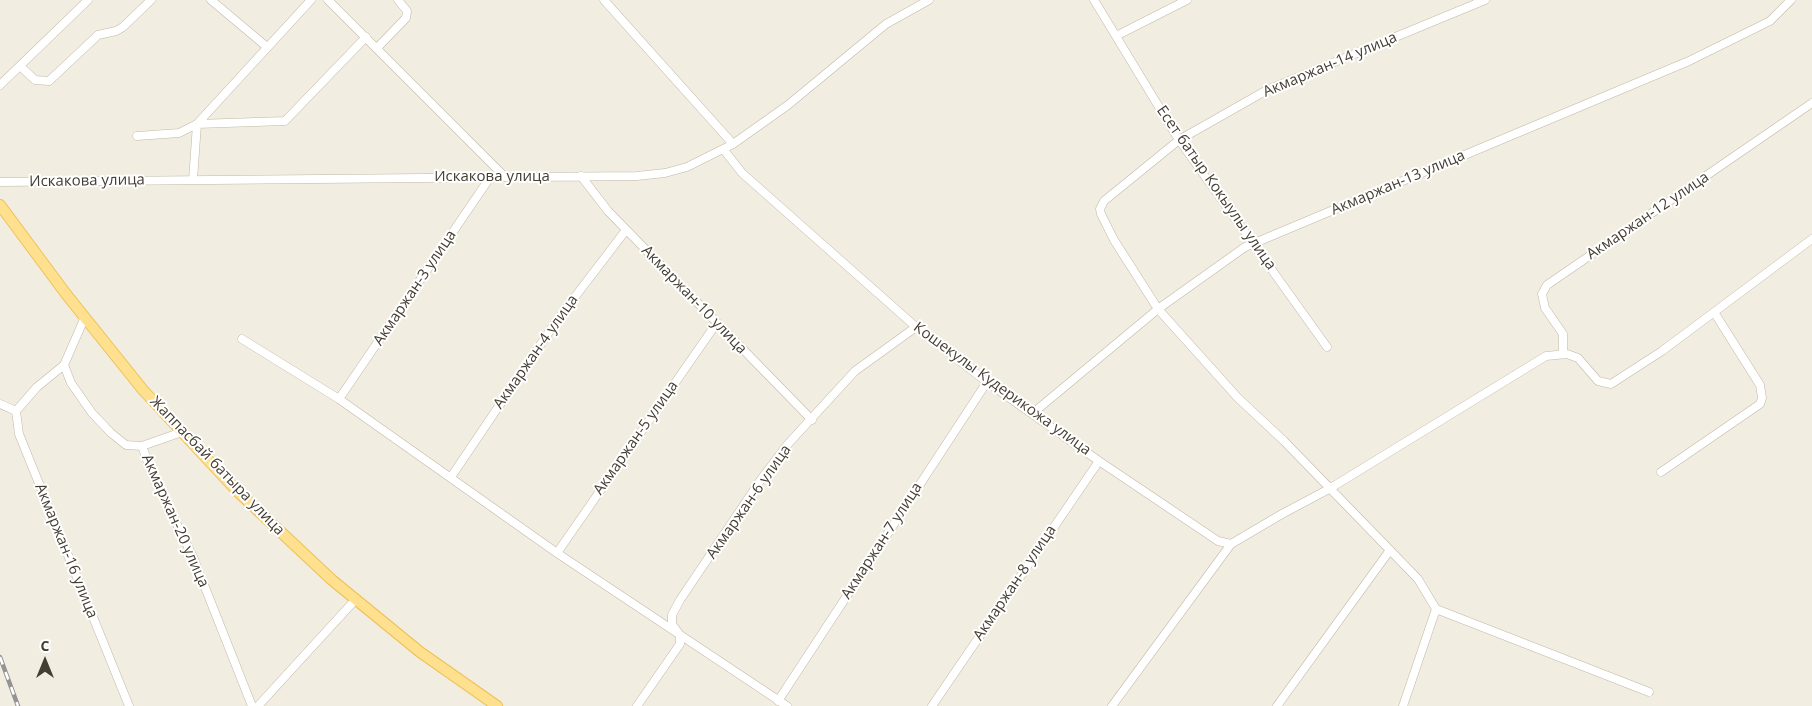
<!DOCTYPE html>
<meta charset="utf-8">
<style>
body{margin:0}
#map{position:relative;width:1812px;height:706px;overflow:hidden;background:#f2ede1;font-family:"Open Sans",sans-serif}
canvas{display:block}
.north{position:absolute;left:20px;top:636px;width:50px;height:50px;-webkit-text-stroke:4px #fff;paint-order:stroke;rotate:0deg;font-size:14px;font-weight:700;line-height:20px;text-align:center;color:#443d32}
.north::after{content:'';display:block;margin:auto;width:18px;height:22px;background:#443d32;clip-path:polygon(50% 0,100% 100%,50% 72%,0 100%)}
</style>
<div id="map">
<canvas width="1812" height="706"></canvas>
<div class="north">С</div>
</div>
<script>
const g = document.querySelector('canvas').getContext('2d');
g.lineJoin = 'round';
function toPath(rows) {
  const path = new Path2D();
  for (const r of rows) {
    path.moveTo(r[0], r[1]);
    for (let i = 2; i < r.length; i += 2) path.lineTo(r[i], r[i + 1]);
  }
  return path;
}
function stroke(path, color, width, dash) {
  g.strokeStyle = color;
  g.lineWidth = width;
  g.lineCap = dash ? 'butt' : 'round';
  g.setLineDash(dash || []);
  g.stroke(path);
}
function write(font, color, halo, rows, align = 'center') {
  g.font = font + ' "Open Sans",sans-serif';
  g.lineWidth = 4;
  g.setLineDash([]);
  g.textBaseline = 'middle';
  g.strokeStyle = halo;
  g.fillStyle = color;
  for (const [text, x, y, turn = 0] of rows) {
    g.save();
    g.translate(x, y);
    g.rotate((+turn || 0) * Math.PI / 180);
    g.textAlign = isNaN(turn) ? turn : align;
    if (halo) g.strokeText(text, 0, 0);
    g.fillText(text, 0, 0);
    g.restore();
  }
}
const minor = toPath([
 [211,0,267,47],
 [328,0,504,176],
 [604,0,733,144],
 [1094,0,1179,140,1327,347],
 [1485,0,1267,90,1179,140,1104,201,1100,209,1101,214,1114,240,1158,309,1238,398,1284,441,1418,579,1436,609,1649,692],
 [1116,36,1187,0],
 [377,48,406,18,407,11,398,0],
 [20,66,35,80,49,81,98,35,116,31,123,27,151,0],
 [0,85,88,0],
 [137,136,179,133,197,124,285,121,366,37],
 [724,150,742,173,916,327,987,382,1099,461,1218,541,1231,544],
 [581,176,608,211,812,420],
 [193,180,197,124,311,0],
 [0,182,637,176,665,173,687,167,733,144,788,105,886,24,929,0],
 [242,339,339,399,557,553,787,706],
 [1563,354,1563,334,1545,308,1542,294,1547,285,1812,103],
 [64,365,71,383,92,413,111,433,126,445,142,446,153,476,193,557,252,706],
 [339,399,491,176],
 [0,404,16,411,19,434,129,706],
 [16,411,37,387,64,365,85,317],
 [1033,413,1158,309,1245,247,1689,61,1770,21,1791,0],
 [142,446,182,432],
 [1661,472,1760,404,1762,398,1760,385,1714,312],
 [451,477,555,323,626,230],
 [557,553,716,324],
 [778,701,987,382],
 [258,706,356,599],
 [637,706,680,644,680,635,672,624,672,615,680,600,762,478,788,444,855,371,916,327],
 [932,706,1099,461],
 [1112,706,1231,544,1282,514,1329,489,1546,356,1567,354,1578,358,1598,381,1611,384,1662,351,1812,239],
 [1277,706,1390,550],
 [1403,706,1436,609]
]);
const major = toPath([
 [0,205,66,294,143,390,236,490,332,580,420,652,497,706]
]);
stroke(minor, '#c1b8a6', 9);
stroke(major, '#edc155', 12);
stroke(minor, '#fff', 8);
stroke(major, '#ffe08e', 10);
const rail = toPath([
 [0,657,18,706]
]);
stroke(rail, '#939393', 4.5);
stroke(rail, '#fff', 2.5, [8]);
write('15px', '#443d32', '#fff', [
 ["Акмаржан-14 улица",1330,65,-23],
 ["Искакова улица",492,177],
 ["Искакова улица",87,181,-1],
 ["Акмаржан-13 улица",1398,183,-23],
 ["Есет батыр Кокыулы улица",1216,188,55],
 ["Акмаржан-12 улица",1648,216,-34],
 ["Акмаржан-3 улица",415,288,-56],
 ["Акмаржан-10 улица",694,300,46],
 ["Акмаржан-4 улица",536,352,-55],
 ["Кошекулы Кудерикожа улица",1002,389,36],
 ["Акмаржан-5 улица",636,438,-55],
 ["Жаппасбай батыра улица",217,466,46],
 ["Акмаржан-6 улица",749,502,-55],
 ["Акмаржан-20 улица",175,521,66],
 ["Акмаржан-7 улица",882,541,-57],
 ["Акмаржан-16 улица",66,551,68],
 ["Акмаржан-8 улица",1015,583,-56]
]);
</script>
